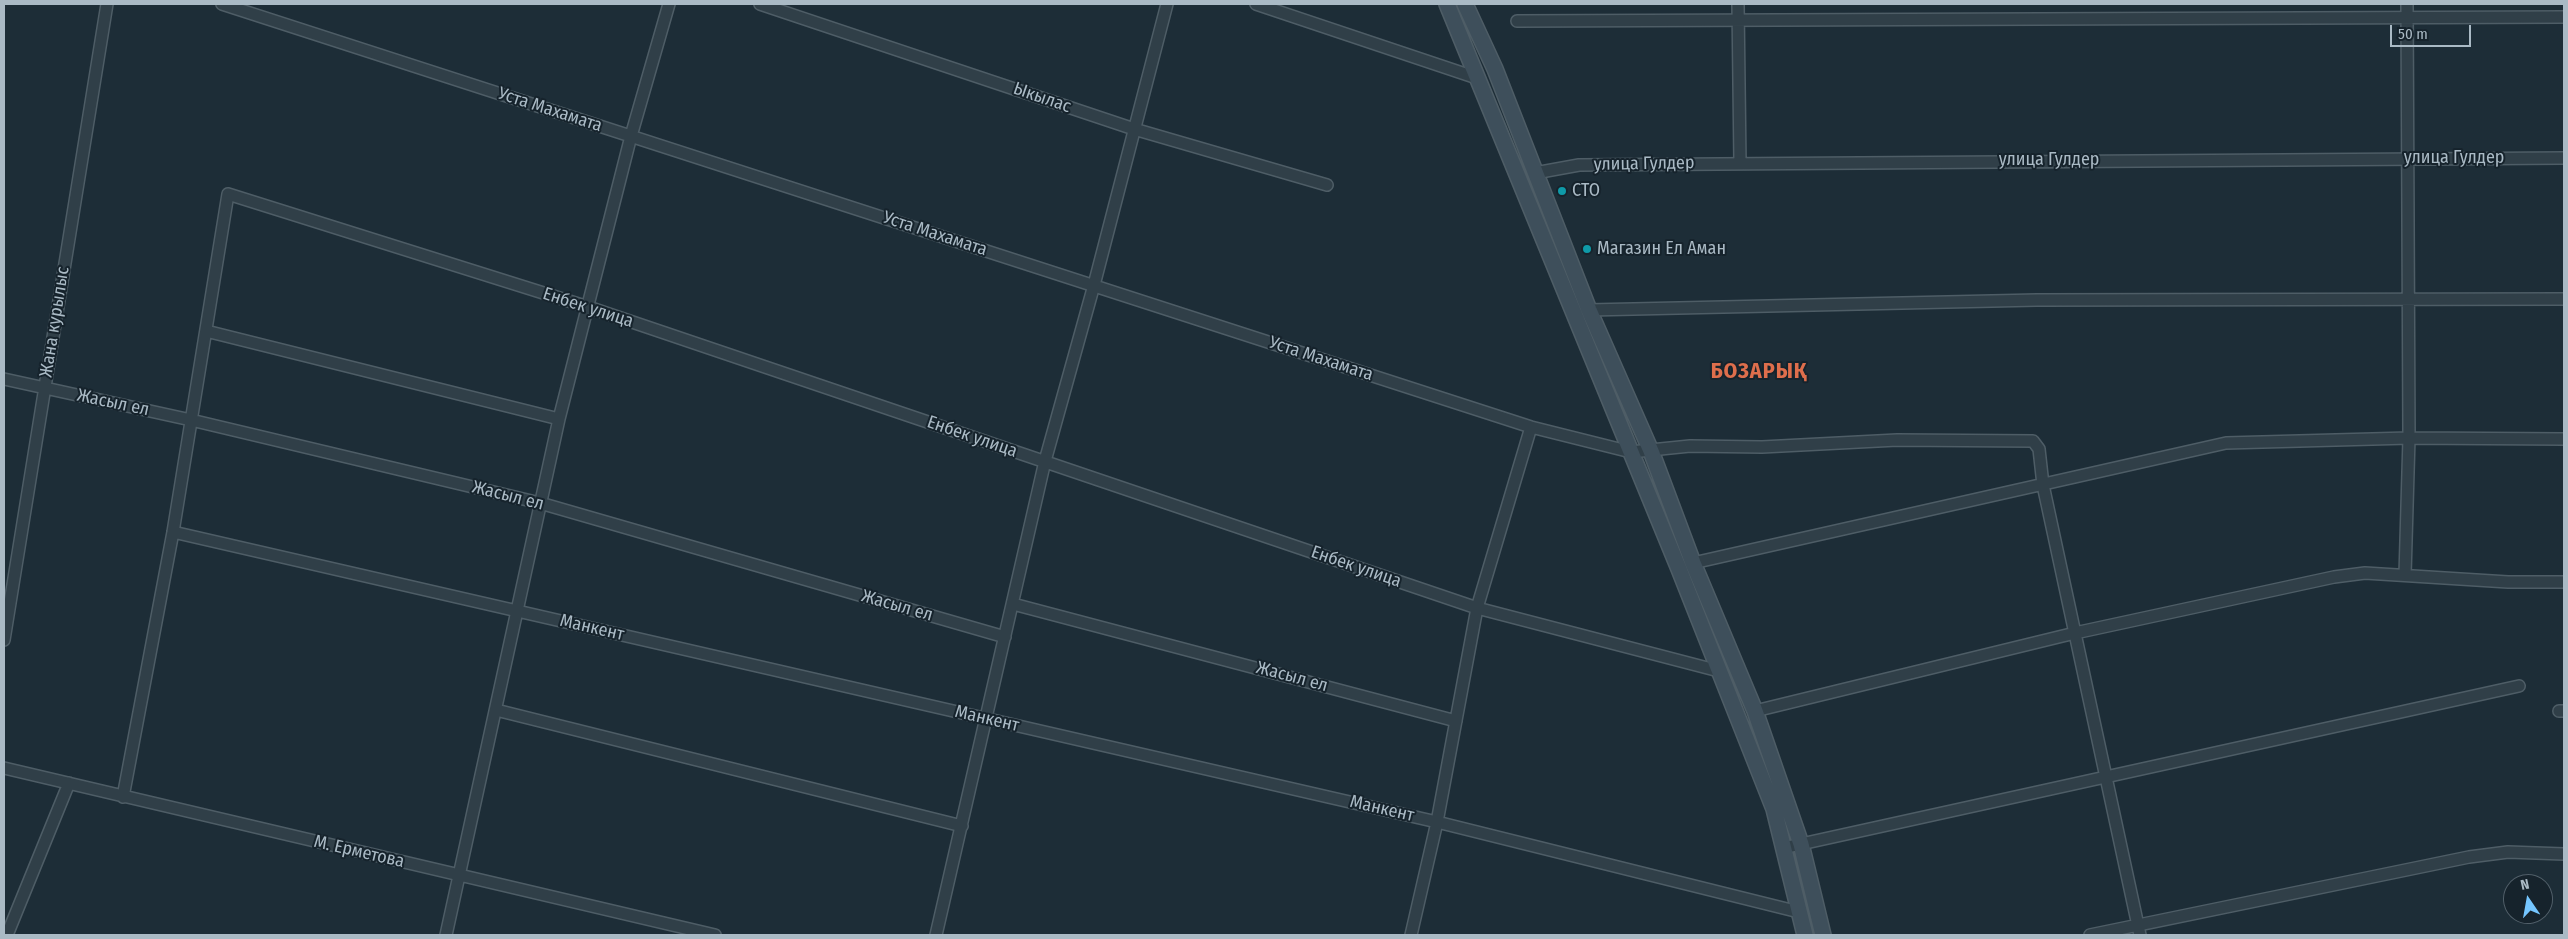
<!DOCTYPE html>
<meta charset="utf-8">
<style>
body{margin:0}
#map{position:relative;width:2568px;height:939px;overflow:hidden;background:#1d2d37;font-family:"Fira Sans Condensed",sans-serif}
canvas{display:block}
.frame{position:absolute;inset:0;border:5px solid #aabac5;pointer-events:none}
.north{position:absolute;left:2503px;top:874px;width:50px;height:50px;box-sizing:border-box;background:#16232c;border:1px solid #515f69;border-radius:50%;rotate:348deg;font-size:14px;font-weight:700;line-height:20px;text-align:center;color:#aabac5}
.north::after{content:'';display:block;margin:auto;width:18px;height:22px;background:#75c6ff;clip-path:polygon(50% 0,100% 100%,50% 72%,0 100%)}
.scale{position:absolute;left:2390px;top:25px;width:81px;height:22px;box-sizing:border-box;border:2px solid #aabac5;border-top:0;padding-left:6px;font-size:15px;line-height:18px;white-space:nowrap;color:#aabac5;-webkit-text-stroke:4px #16232c;paint-order:stroke}
</style>
<div id="map">
<canvas width="2568" height="939"></canvas>
<div class="frame"></div>
<div class="north">N</div>
<div class="scale">50 m</div>
</div>
<script>
const g = document.querySelector('canvas').getContext('2d');
g.lineJoin = 'round';
function toPath(rows) {
  const path = new Path2D();
  for (const r of rows) {
    path.moveTo(r[0], r[1]);
    for (let i = 2; i < r.length; i += 2) path.lineTo(r[i], r[i + 1]);
  }
  return path;
}
function stroke(path, color, width, dash) {
  g.strokeStyle = color;
  g.lineWidth = width;
  g.lineCap = dash ? 'butt' : 'round';
  g.setLineDash(dash || []);
  g.stroke(path);
}
function write(font, color, halo, rows, align = 'center') {
  g.font = font + ' "Fira Sans Condensed",sans-serif';
  g.lineWidth = 4;
  g.setLineDash([]);
  g.textBaseline = 'middle';
  g.strokeStyle = halo;
  g.fillStyle = color;
  for (const [text, x, y, turn = 0] of rows) {
    g.save();
    g.translate(x, y);
    g.rotate((+turn || 0) * Math.PI / 180);
    g.textAlign = isNaN(turn) ? turn : align;
    if (halo) g.strokeText(text, 0, 0);
    g.fillText(text, 0, 0);
    g.restore();
  }
}
const minor = toPath([
 [222,4,1531,427,1631,452,1690,446,1762,447,1897,440,2033,441,2039,449,2043,485,2140,935],
 [760,4,1134,129,1327,185],
 [1256,4,1477,78],
 [1738,4,1740,163],
 [1517,21,2564,17],
 [1535,173,1579,165,2564,158],
 [1589,310,2037,300,2564,299],
 [206,331,559,419],
 [4,379,191,420,540,503,1005,637],
 [173,532,1437,822,1799,912],
 [1693,563,2226,443,2409,438,2564,439],
 [2405,575,2409,438,2407,4],
 [1013,604,1456,721],
 [4,640,107,4],
 [496,710,962,826],
 [1755,711,2075,633,2334,577,2365,573,2508,582,2564,582],
 [2559,711,2564,711],
 [4,768,715,935],
 [123,797,173,532,228,194,588,307,1477,608,1719,671],
 [1783,848,2519,686],
 [7,935,69,783],
 [446,935,559,419,631,136,669,4],
 [936,935,1045,461,1094,285,1167,4],
 [1411,935,1437,822,1477,608,1531,427],
 [2090,935,2469,857,2508,852,2564,854]
]);
const secondary = toPath([
 [1447,4,1679,569,1774,809,1805,935],
 [1465,4,1495,69,1589,310,1651,451,1693,563,1755,711,1801,844,1823,935]
]);
stroke(minor, '#4e5d66', 14);
stroke(secondary, '#4e5d66', 18);
stroke(minor, '#303f48', 11);
stroke(secondary, '#3e4f5b', 15);
for (const [x, y, r, color] of [
 [1562,191,5,"#0f9aa8"],
 [1587,249,5,"#0f9aa8"]
]) {
  const dot = new Path2D();
  dot.arc(x, y, r, 0, 2 * Math.PI);
  g.fillStyle = color;
  g.fill(dot);
  stroke(dot, '#16232c', 2);
}
write('18px', '#aabac5', '#16232c', [
 ["Ыкылас",1042,98,19],
 ["Уста Махамата",550,110,18],
 ["улица Гулдер",2454,158],
 ["улица Гулдер",2049,160],
 ["улица Гулдер",1644,164,-1],
 ["Уста Махамата",935,234,18],
 ["Енбек улица",588,308,18],
 ["Жана курылыс",55,322,-81],
 ["Уста Махамата",1321,359,18],
 ["Жасыл ел",113,403,12],
 ["Енбек улица",972,437,19],
 ["Жасыл ел",508,496,14],
 ["Енбек улица",1356,567,19],
 ["Жасыл ел",897,606,16],
 ["Манкент",592,628,13],
 ["Жасыл ел",1292,677,15],
 ["Манкент",987,719,13],
 ["Манкент",1382,809,13],
 ["М. Ерметова",359,852,13]
]);
write('18px', '#aabac5', '#16232c', [
 ["СТО",1572,191],
 ["Магазин Ел Аман",1597,249]
], 'left');
g.letterSpacing = '1px';
write('bold 22px', '#de6e4c', '#16232c', [
 ["БОЗАРЫҚ",1759,372]
]);
g.letterSpacing = '0px';
</script>
